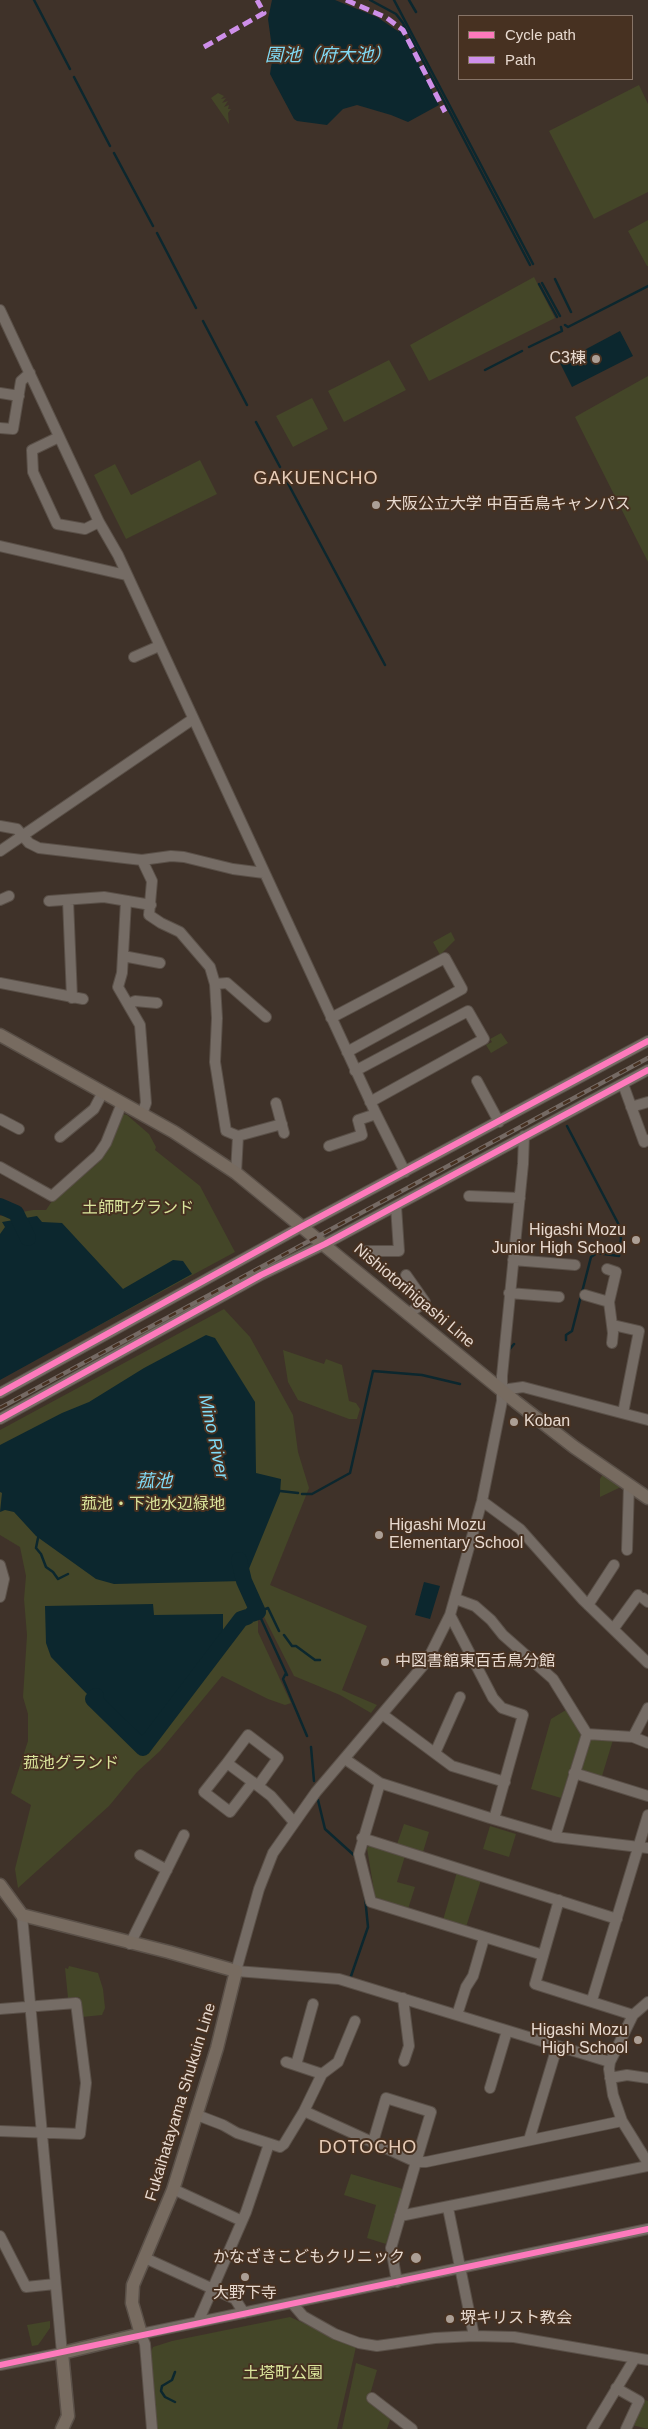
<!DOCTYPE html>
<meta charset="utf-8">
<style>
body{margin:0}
#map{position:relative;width:648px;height:2429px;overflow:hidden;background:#3f3229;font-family:Arial,sans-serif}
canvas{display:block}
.legend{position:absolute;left:458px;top:15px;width:175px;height:65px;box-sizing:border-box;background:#473121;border:1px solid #877467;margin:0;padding:6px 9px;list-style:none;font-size:15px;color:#e7d9cf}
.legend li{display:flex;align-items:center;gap:10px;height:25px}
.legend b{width:25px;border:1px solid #877467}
</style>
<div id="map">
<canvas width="648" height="2429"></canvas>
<ul class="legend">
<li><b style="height:6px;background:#fd7abc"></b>Cycle path</li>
<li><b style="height:6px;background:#ce8fe9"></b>Path</li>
</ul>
</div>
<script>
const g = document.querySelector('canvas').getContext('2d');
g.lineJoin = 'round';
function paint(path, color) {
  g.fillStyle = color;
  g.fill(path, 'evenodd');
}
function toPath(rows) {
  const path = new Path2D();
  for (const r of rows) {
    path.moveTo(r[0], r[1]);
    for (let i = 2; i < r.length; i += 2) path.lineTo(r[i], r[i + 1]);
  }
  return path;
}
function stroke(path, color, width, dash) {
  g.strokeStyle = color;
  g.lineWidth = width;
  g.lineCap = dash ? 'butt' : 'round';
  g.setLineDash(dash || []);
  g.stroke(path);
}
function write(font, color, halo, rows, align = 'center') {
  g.font = font + ' Arial,"Noto Sans JP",sans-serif';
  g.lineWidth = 4;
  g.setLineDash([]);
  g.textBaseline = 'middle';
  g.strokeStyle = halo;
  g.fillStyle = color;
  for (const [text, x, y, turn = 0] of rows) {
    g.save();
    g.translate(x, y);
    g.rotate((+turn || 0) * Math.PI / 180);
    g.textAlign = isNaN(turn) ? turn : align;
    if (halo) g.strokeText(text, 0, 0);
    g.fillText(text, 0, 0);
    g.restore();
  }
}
paint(toPath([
 [639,85,648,104,648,192,594,219,549,131],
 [218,93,224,96,221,99,226,98,222,103,228,101,224,107,229,105,228,109,231,109,228,113,229,124,211,98],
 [648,220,648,266,647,266,628,231],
 [534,277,555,318,429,381,410,345],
 [389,360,406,390,344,422,328,391],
 [648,376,648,562,575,417],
 [312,398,328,429,293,447,276,416],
 [200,460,217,494,126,539,94,475,115,464,131,495],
 [451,932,455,940,440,955,433,942],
 [501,1033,508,1043,491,1053,486,1045,492,1042,490,1039],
 [123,1114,127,1115,149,1134,156,1147,155,1150,200,1186,235,1252,0,1379,0,1216,33,1210,46,1210,52,1201,96,1165,105,1154],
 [224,1309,250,1337,293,1415,298,1452,309,1488,270,1585,367,1626,342,1690,377,1705,371,1713,340,1695,294,1676,258,1605,258,1632,291,1703,285,1705,268,1699,222,1676,160,1751,137,1772,109,1806,18,1888,15,1869,31,1805,11,1793,28,1741,28,1714,23,1697,27,1635,24,1599,26,1576,20,1547,0,1535,0,1430],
 [283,1350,324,1364,326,1359,342,1365,349,1401,356,1403,360,1409,357,1419,349,1419,298,1400,288,1382],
 [604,1472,623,1486,600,1497,600,1479],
 [566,1710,580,1732,581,1736,561,1798,531,1789,551,1719],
 [593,1739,613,1740,602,1776,583,1771,581,1766,589,1741],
 [404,1824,429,1832,423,1852,397,1844],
 [490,1826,516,1834,509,1857,483,1849],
 [370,1845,405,1856,397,1882,415,1887,408,1909,375,1897,367,1848],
 [457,1872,481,1880,466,1927,443,1920],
 [69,1966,98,1973,103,1989,105,2008,102,2015,82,2017,79,1997,68,1998,65,1968,68,1969],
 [351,2174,403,2189,386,2244,367,2238,376,2205,344,2195],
 [290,2317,356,2347,337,2429,157,2429,150,2354,153,2347,172,2341],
 [50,2321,50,2328,41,2341,38,2345,32,2346,27,2325],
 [356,2363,377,2370,369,2398,391,2417,387,2429,342,2429],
 [643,2399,648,2401,648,2429,632,2425]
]), '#444628');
paint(toPath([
 [272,0,335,0,377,17,405,36,439,105,408,122,391,115,357,105,343,109,327,125,297,121,294,119,270,74,273,55,268,19],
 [620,331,633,356,572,387,560,363],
 [37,1216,42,1222,62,1223,123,1289,173,1260,183,1261,192,1274,0,1380,0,1234,5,1227,2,1222],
 [206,1335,215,1338,255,1402,256,1473,281,1479,280,1493,244,1581,114,1584,96,1579,36,1536,14,1512,5,1510,0,1512,2,1493,0,1492,0,1445,62,1413,89,1402,144,1368],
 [424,1582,440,1586,430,1619,415,1615],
 [153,1604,154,1615,223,1614,223,1637,143,1742,92,1692,88,1695,51,1657,46,1643,45,1606]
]), '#0c272e');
stroke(toPath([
 [34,0,70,69],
 [370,0,396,14,403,23,530,265],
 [394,0,533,264],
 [409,0,416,12],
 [400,32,404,25],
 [74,77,110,146],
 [114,153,153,226],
 [157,233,196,308],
 [555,279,571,312],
 [542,283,560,316],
 [539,284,557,317],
 [203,321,247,405],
 [565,325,568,327,648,286],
 [529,347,562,331,561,327],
 [485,370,522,351],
 [256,422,280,467],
 [284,476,385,665],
 [566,1340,566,1335,572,1331,591,1257,597,1253,619,1256,621,1239,620,1227,567,1126],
 [509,1350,514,1344],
 [280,1491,298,1493],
 [302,1494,312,1494,350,1473,373,1371,422,1375,460,1384],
 [38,1538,36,1548,41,1554,46,1567,53,1572,58,1579,68,1574],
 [279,1631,268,1608,258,1612,287,1675],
 [284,1635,292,1646,296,1646,315,1660,320,1660],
 [286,1673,283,1679,307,1736],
 [311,1747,314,1781],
 [318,1800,325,1829,356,1857],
 [350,1979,368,1927,365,1897],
 [175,2372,172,2380,162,2386,161,2391,165,2397,175,2402]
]), '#0c272e', 2.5);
stroke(toPath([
 [0,1206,16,1213,28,1238],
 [239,1560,244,1581,258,1612,252,1614],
 [96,1696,93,1699,143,1748,241,1619,247,1617]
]), '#0c272e', 16);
const minor = toPath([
 [0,310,99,522,118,555,376,1114,405,1172],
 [0,393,19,396],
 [0,428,13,429,21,381,30,373],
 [59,437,32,450,33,472,57,524,85,529,99,522],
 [0,546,126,575],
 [134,657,159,646],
 [0,826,17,829,29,843,39,848,142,860,171,856,184,857,233,869,264,873],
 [0,851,193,719],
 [142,860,152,881,149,915,161,923,180,932,210,967,215,984,217,1018,215,1062,226,1131,238,1136,236,1173],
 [0,900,9,896],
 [68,900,72,998],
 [49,901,104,897,151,905],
 [126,901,122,973,118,987,140,1025,146,1103,142,1114],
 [123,956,160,963],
 [0,983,83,999],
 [215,984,227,983,266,1017],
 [128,1004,135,1001,157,1003],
 [331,1018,445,958,462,989,347,1052],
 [355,1071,468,1011,484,1039,370,1102],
 [477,1081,499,1122],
 [623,1084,644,1142,648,1140],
 [276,1103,284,1133],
 [631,1107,648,1102],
 [0,1119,19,1129],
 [238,1136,282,1124],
 [524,1136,523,1164,502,1376,502,1401,482,1501,450,1615,427,1661,316,1792,273,1853,259,1889,236,1971,339,1979,610,2062],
 [60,1137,94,1109,103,1092],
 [329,1146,362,1135,358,1120,376,1114],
 [0,1167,52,1196,98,1155,106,1143,122,1103],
 [469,1196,520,1198],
 [367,1251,399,1251,396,1206],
 [513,1260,575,1265],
 [607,1269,616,1272,609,1302,613,1333,612,1343],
 [406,1275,425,1302,408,1314],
 [509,1293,559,1297],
 [585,1295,609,1302],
 [613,1325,639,1331,623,1413],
 [502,1390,523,1387,648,1420],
 [0,1393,301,1227,648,1041],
 [0,1419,261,1275,325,1244,648,1070],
 [482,1501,520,1529,583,1600,648,1663],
 [627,1550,629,1485],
 [0,1565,4,1579,0,1597],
 [643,1598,648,1602],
 [456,1599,475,1606,491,1620,503,1635,553,1679,587,1734,555,1837],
 [588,1605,614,1565],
 [450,1615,493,1698,502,1708,523,1715,494,1819],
 [614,1628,638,1595],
 [382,1714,452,1766,505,1782],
 [587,1734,633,1737,648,1708],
 [633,1737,648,1743],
 [435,1753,460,1697],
 [345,1759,380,1783,490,1818,555,1837,648,1848],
 [227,1763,248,1735,278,1758,258,1786],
 [574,1773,648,1796],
 [253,1782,230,1812,204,1792,227,1763,258,1786,271,1796,293,1821],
 [380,1783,359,1854,371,1902,543,1955],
 [362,1838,617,1919],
 [140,1855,167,1870],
 [559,1900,535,1984,633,2015],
 [130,1944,184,1835],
 [403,1998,409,2046,404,2061],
 [592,2000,648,1815],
 [648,2002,633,2015,610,2062,609,2069,613,2095,622,2121,648,2163],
 [0,2009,76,2003,86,2083,80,2134,0,2131],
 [457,2015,466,1987,473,1976,484,1938],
 [296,2065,313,2004],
 [322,2074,338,2062,355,2021],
 [610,2078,627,2075,648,2078],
 [490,2088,507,2031],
 [304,2111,416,2162,431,2112,386,2098,373,2142],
 [197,2115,223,2125,237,2133,280,2147,284,2144,304,2111,322,2074,286,2062],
 [529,2140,557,2047],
 [173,2189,242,2221],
 [448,2208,474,2336],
 [400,2216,648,2166],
 [0,2236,26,2287,55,2284],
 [145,2258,235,2299,244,2313],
 [397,2282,391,2248,416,2162,426,2162,622,2121],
 [292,2303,303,2316,335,2334,359,2343,377,2346,435,2338,474,2336,514,2337,648,2360],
 [198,2322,246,2212,269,2144],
 [0,2365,62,2353,22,1915],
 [616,2388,639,2401,626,2429],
 [372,2398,412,2429],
 [152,2429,145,2344,141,2334,648,2229],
 [592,2429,635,2358]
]);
const major = toPath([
 [0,1035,174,1132,236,1173,516,1402,574,1447,648,1498],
 [0,1885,22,1915,169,1952,236,1971,217,2048,173,2190,133,2285,132,2303,141,2334,62,2353,68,2416,62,2429]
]);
stroke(minor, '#5a5048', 12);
stroke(major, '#5a5048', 15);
stroke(minor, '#756c65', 10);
stroke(major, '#776b60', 12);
const rail = toPath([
 [0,1408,648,1058]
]);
stroke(rail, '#756a64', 4.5);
stroke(rail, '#473121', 2.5, [8]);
stroke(toPath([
 [346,0,387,18,403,30,445,112],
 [204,47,264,13,257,0]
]), '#ce8fe9', 5, [10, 5]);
stroke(toPath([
 [0,1393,301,1227,648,1041],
 [0,1419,261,1275,325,1244,648,1070],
 [0,2365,648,2229]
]), '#fd7abc', 6);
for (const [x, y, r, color] of [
 [596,359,5,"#ac9f95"],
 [376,505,5,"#ac9f95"],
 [636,1240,5,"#ac9f95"],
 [514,1422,5,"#ac9f95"],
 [379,1535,5,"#ac9f95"],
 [385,1662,5,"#ac9f95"],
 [638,2040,5,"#ac9f95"],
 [416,2258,6,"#ac9f95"],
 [245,2277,5,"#ac9f95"],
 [450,2319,5,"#ac9f95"]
]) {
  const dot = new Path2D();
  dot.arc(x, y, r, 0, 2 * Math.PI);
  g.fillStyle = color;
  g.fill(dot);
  stroke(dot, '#473121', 2);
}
write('16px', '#e7d9cf', '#473121', [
 ["C3棟",586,359,"right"],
 ["大阪公立大学 中百舌鳥キャンパス",386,505],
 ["Higashi Mozu",626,1231,"right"],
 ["Junior High School",626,1249,"right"],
 ["Koban",524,1422],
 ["Higashi Mozu",389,1526],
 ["Elementary School",389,1544],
 ["中図書館東百舌鳥分館",395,1662],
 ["Higashi Mozu",628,2031,"right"],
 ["High School",628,2049,"right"],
 ["かなざきこどもクリニック",405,2258,"right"],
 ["大野下寺",245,2294,"center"],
 ["堺キリスト教会",460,2319]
], 'left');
write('16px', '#dae49b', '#473121', [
 ["土師町グランド",138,1209],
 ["菰池・下池水辺緑地",153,1505],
 ["菰池グランド",71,1764],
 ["土塔町公園",283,2374]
]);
write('16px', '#e7d9cf', '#473121', [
 ["Nishiotorihigashi Line",414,1296,40],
 ["Fukaihatayama Shukuin Line",181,2102,-73]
]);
write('italic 18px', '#80dbf6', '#473121', [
 ["園池（府大池）",328,56],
 ["Mino River",213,1437,78],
 ["菰池",154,1482]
]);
g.letterSpacing = '1px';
write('18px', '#e8cdb8', '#473121', [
 ["GAKUENCHO",316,479],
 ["DOTOCHO",368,2148]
]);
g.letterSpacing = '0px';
</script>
